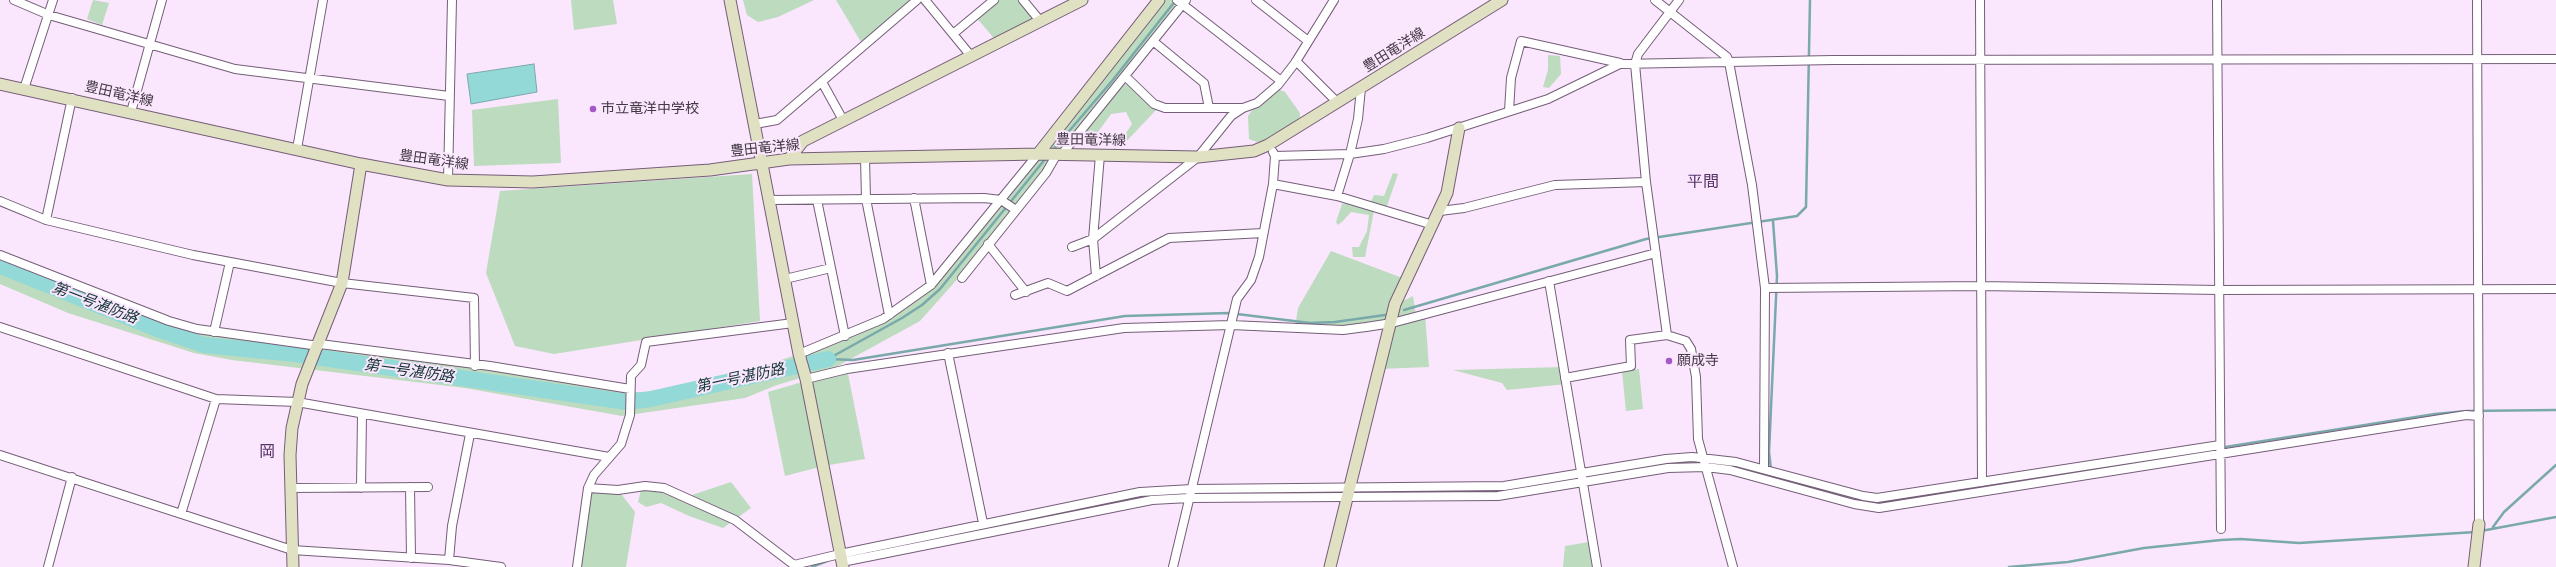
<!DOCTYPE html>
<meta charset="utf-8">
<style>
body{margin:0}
canvas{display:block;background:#fae6fd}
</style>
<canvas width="2556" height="567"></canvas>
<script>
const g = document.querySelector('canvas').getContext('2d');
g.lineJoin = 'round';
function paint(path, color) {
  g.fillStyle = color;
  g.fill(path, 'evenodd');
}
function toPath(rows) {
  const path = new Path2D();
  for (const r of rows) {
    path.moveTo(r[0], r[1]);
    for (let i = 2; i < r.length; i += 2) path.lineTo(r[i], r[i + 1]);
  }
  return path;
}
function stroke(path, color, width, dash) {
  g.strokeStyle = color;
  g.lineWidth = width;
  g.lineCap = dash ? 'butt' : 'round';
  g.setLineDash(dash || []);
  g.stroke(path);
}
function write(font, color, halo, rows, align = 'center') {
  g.font = font + ' "Playfair Display","Noto Sans JP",serif';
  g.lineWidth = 4;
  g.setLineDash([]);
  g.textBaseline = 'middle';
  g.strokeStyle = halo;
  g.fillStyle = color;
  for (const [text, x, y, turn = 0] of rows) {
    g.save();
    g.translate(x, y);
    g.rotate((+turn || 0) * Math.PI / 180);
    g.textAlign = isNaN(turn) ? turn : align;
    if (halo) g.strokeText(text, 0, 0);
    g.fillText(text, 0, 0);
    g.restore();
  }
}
paint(toPath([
 [93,0,109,3,102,25,87,19],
 [571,0,613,0,617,24,574,30],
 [743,0,814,0,778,17,758,22,747,15],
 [836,0,917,0,881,31,861,42],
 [997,0,1023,0,1041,22,998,43,975,16],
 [1159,0,1186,0,1117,87,1127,84,1157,109,1122,146,1114,149,1112,142,1126,133,1132,124,1126,112,1111,114,1098,132,1077,144,1090,120,986,247,920,321,834,368,777,385,745,398,622,416,465,388,232,360,194,353,68,313,0,284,0,255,188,326,451,362,630,392,648,392,727,378,802,353,863,328,934,281],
 [1548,55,1560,56,1561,74,1549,88,1543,87,1548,70],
 [1278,89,1285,92,1300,113,1299,127,1268,141,1257,142,1249,139,1248,116,1257,103],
 [558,99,561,163,474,166,472,110],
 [1393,173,1398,174,1387,206,1370,204,1374,195,1384,196],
 [752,174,760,321,554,354,515,346,486,273,500,191],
 [1350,203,1374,211,1365,257,1353,257,1352,247,1359,247,1367,231,1369,215,1351,212,1343,221,1338,225,1336,222,1342,204],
 [1331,251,1405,279,1395,305,1413,296,1416,316,1425,314,1429,367,1380,369,1392,323,1343,330,1295,328,1298,308],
 [1563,367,1566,384,1507,390,1502,383,1453,370],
 [847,369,865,459,823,466,785,476,768,392],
 [1639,369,1643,409,1626,411,1622,371],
 [731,482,751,508,723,528,689,516,661,503,646,507,638,502,642,486,686,497],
 [588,488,618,490,635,512,626,567,580,567],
 [1589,542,1595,567,1563,567,1565,546]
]), '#bddbbe');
const water = toPath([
 [534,64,537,92,471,104,467,74,534,64]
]);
paint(water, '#92d9d8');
stroke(water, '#7aa9ab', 1);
stroke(toPath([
 [1052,151,1112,81,1176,0],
 [1404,310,1646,239,1797,216,1806,207,1810,0],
 [828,359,853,360,1125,316,1229,313,1310,323,1335,322,1385,315],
 [828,359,902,318,922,305,940,289,1046,158],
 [1717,464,1747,469,1766,476],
 [1651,465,1704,463],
 [1772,478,1769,452,1777,276,1773,221],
 [1521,487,1547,483],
 [1431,491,1480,490],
 [1830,493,1875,501],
 [1135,497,1150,495],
 [1882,501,2435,414,2467,411,2556,410],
 [2493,527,2504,512,2556,465],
 [2481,531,2556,517],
 [910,544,969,531],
 [812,567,827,561],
 [2009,567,2068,562,2144,548,2221,540,2241,539,2299,543,2476,532]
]), '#7aa9ab', 2.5);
stroke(toPath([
 [0,266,160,330,204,345,295,354,627,402,651,399,828,359]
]), '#92d9d8', 16);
const street = toPath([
 [14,0,49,15,235,69,449,96],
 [925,0,971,56],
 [1023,0,1041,22],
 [1177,0,1281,81],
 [1256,0,1308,41],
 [1655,0,1727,57,1729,62,1752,185,1765,288,1764,469],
 [1980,0,1982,482],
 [2217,0,2221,529],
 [2477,0,2479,524],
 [953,34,994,0],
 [1153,41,1204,83,1209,108],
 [1296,61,1338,103],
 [1125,76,1154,104,1165,108,1243,108,1257,103,1278,85,1295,63,1334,0],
 [822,82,843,120],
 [24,89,53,0],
 [1509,111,1511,78,1521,41,1620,63],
 [131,112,162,0],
 [755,124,777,120,917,0],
 [297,149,323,0],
 [1062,154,1186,0],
 [1275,156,1350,154,1384,149,1427,138,1548,99,1620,64,1833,60,2556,59],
 [865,158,866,199,889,315],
 [448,180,452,0],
 [1273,184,1337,196,1433,225],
 [1337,196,1350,154,1358,119,1361,88],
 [914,198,931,285],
 [769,200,984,198,1001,200,1016,210],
 [817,200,845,336],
 [0,201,46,220,193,255,342,283,474,298,475,366],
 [1440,211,1464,208,1555,185,1646,182],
 [46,220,72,98],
 [988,244,1026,292],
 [1072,247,1093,239,1198,157,1231,116,1243,108],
 [0,255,169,321,197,329,319,346],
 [1096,276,1093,239,1100,155],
 [962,278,1046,173,1057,154],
 [785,279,831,268],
 [1549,281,1597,567],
 [1765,288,1981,286,2218,290,2556,289],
 [1015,295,1048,283,1067,291,1169,238,1263,233],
 [0,327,216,399,297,402,609,457],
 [214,332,230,262],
 [1667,335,1646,182,1635,64,1638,54,1679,0],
 [320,344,490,366,630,389],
 [948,353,983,523],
 [799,354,883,319,931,285,1038,154],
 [1565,378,1631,366,1630,340,1667,335,1686,341,1691,349,1696,377,1698,439,1733,567],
 [806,379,847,369,1124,328,1231,325,1343,330,1366,327,1392,323,1656,253],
 [0,455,292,550,449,560,501,567],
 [410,487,411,558],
 [291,488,428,487],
 [361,488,362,414],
 [588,488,618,490,645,486,664,488,735,520,794,565,840,554,1140,492,1192,489,1504,486,1666,459,1692,457,1736,462,1863,496,1877,498,2220,445],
 [181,514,216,399],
 [449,560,452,526,470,434],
 [842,562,1152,500,1189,498,1498,496,1668,468,1706,467,1730,470,1854,504,1879,508,2466,415,2479,416],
 [48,567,72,477],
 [577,567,588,488,594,475,621,444,630,415,631,376,641,365,646,342,793,323],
 [1173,567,1237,299,1251,280,1259,257,1273,184,1275,156,1273,152]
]);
const secondary = toPath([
 [730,0,799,354,806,379,843,567],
 [0,84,361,164,448,180,533,182,710,170,789,159,1038,154,1198,157,1254,151,1268,145,1502,0],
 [1038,154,1159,0],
 [789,159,803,141,1082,0],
 [293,567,290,455,292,428,302,384,342,283,361,164],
 [1330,567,1395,304,1447,193,1459,128],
 [2474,567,2479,524]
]);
stroke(street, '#755e78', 10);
stroke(secondary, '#755e78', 13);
stroke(street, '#fff', 8);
stroke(secondary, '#e0e1c2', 11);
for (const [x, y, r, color] of [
 [593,109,4,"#a457c9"],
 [1669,361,4,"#a457c9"]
]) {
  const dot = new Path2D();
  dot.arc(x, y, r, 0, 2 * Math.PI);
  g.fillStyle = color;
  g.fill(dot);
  stroke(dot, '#fae6fd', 1.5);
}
write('14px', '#423843', '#fae6fd', [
 ["豊田竜洋線",1394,50,-32],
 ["豊田竜洋線",119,94,13],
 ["豊田竜洋線",1091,140,1],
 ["豊田竜洋線",765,148,-6],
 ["豊田竜洋線",434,160,8]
]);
write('14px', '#423843', '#fae6fd', [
 ["市立竜洋中学校",601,109],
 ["願成寺",1677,361]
], 'left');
write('italic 15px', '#0f3333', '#fae6fd', [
 ["第一号湛防路",95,303,21],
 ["第一号湛防路",409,371,8],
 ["第一号湛防路",740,378,-12]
]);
write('16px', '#58336a', '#fae6fd', [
 ["平間",1703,182],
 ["岡",267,452]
]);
</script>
